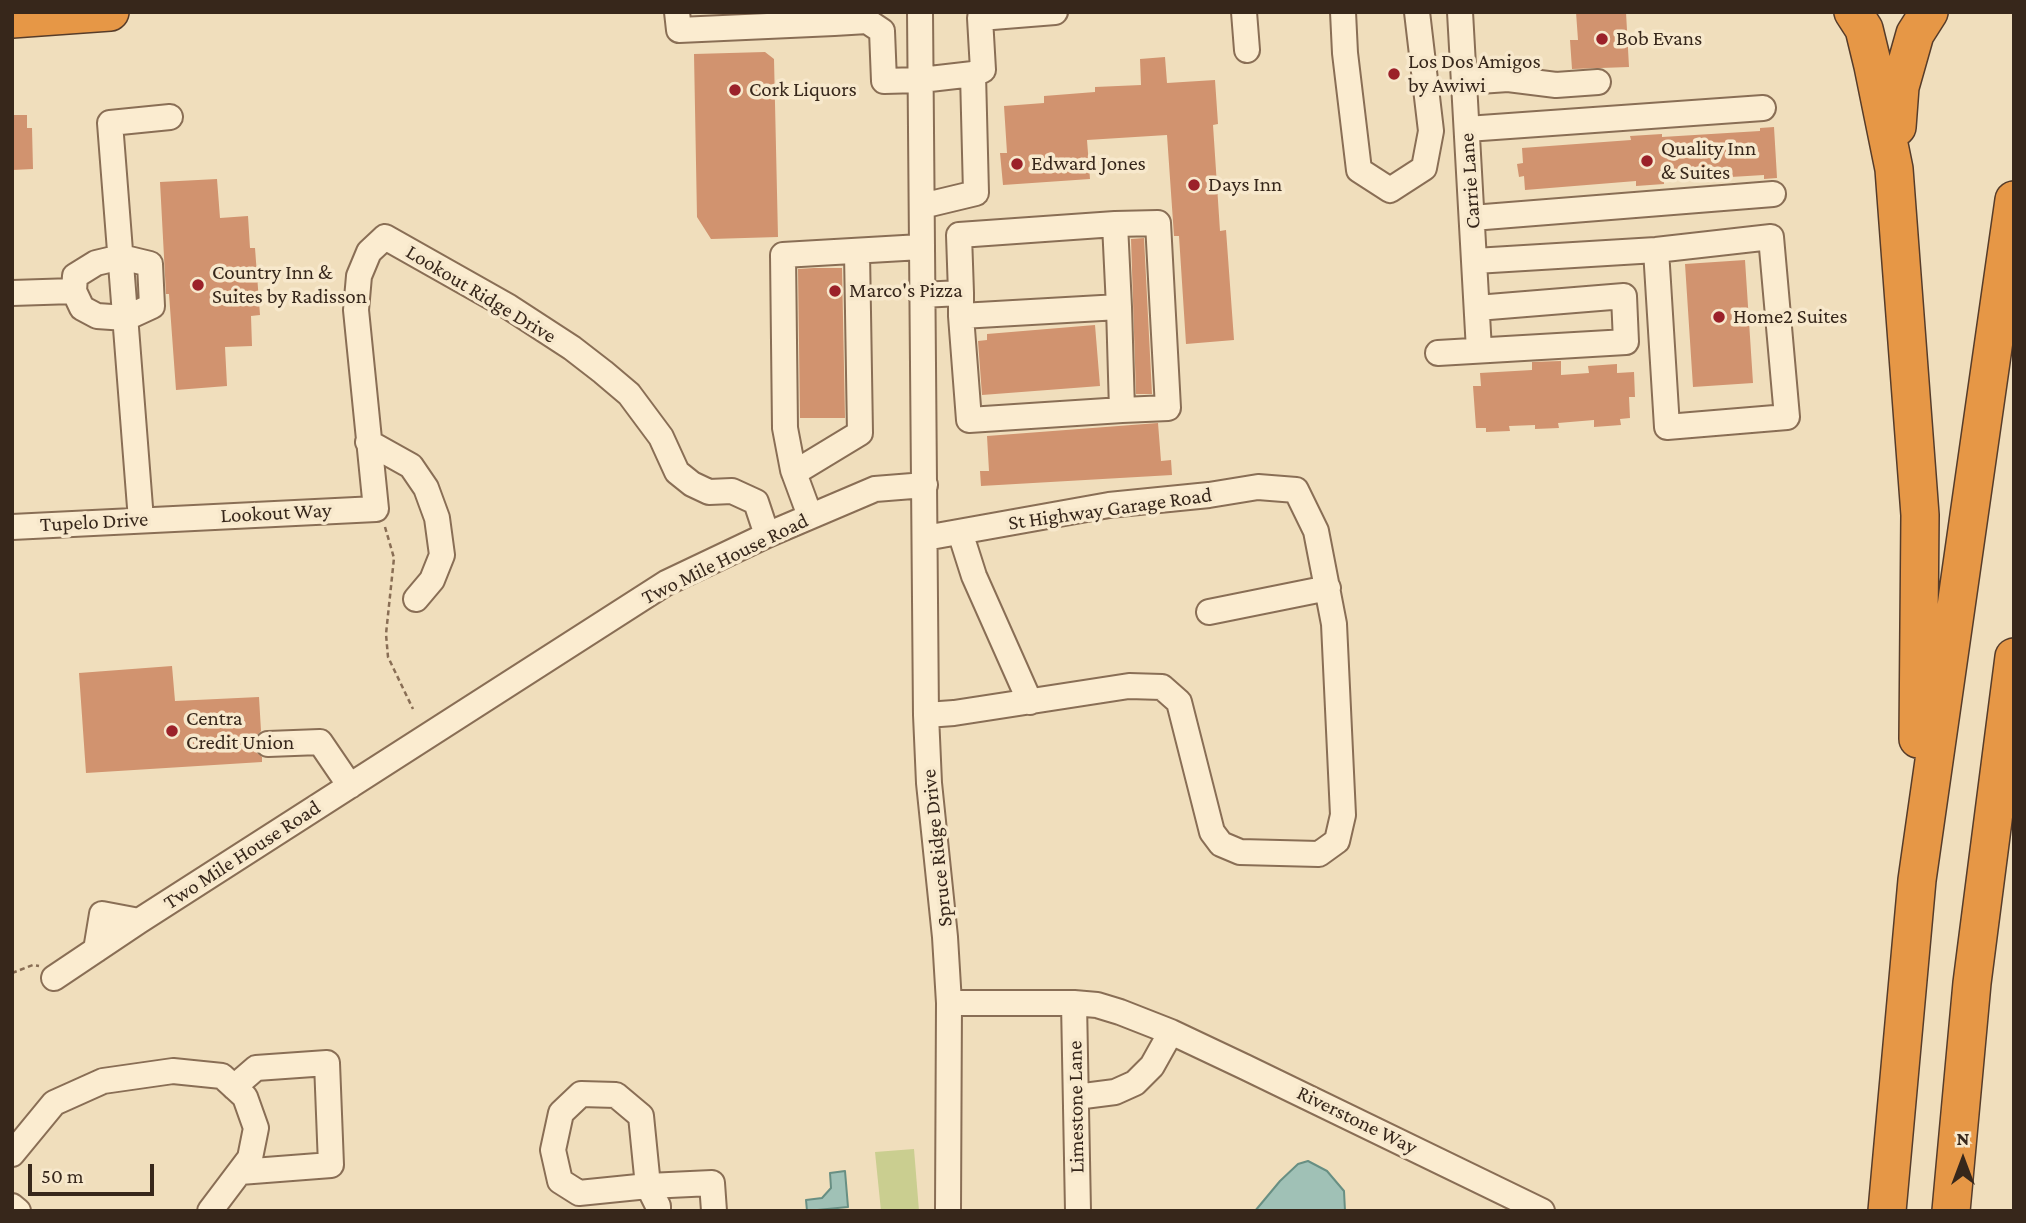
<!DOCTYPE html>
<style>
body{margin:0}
#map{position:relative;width:2026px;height:1223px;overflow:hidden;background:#f0debc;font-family:"Crimson Pro",serif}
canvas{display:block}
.frame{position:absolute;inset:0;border:14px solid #37271b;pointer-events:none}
.north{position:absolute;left:1928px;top:1125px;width:70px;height:70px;-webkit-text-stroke:5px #f7e8cc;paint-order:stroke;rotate:0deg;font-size:19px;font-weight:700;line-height:28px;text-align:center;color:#37271b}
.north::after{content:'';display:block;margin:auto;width:24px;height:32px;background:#37271b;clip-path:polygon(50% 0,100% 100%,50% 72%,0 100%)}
.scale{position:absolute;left:28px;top:1164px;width:126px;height:32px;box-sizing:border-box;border:4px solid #37271b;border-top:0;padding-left:9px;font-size:21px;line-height:24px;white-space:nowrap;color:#37271b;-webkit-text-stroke:5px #f7e8cc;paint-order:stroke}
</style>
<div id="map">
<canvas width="2026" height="1223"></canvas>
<div class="frame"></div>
<div class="north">N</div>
<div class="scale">50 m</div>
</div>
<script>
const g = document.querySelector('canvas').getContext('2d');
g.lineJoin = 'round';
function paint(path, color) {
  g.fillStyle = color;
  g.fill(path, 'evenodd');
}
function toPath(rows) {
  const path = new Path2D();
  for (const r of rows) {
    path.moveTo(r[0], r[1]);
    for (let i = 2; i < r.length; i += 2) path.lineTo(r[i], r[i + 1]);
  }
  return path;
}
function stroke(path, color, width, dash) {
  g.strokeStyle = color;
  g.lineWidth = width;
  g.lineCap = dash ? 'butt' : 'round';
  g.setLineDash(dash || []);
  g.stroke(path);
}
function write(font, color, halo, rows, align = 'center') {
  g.font = font + ' "Crimson Pro",serif';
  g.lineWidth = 7;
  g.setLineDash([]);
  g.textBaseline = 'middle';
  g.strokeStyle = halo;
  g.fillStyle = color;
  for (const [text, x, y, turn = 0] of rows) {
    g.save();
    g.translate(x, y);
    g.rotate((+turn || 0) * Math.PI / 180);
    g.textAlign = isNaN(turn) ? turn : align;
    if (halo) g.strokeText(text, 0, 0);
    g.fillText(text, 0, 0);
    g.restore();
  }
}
paint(toPath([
 [914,1149,919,1211,881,1211,875,1152]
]), '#cace90');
const water = toPath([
 [1308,1161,1327,1171,1344,1191,1345,1211,1255,1211,1280,1181,1298,1164,1308,1161],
 [845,1171,848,1207,807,1211,806,1200,822,1198,831,1188,830,1173,845,1171]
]);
paint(water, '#a0c1b6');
stroke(water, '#688f83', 2);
paint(toPath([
 [1576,12,1626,12,1629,67,1572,69,1570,40,1578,40],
 [765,52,774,59,778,237,711,239,697,217,694,54],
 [1165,57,1167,83,1215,80,1218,124,1213,125,1220,231,1226,230,1234,340,1186,344,1179,236,1174,236,1167,135,1087,140,1090,179,1003,185,1000,153,1007,153,1004,106,1044,103,1044,96,1095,92,1095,87,1141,85,1140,59],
 [12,115,27,115,27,128,32,128,33,169,12,170],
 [1774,127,1777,178,1764,179,1764,175,1664,181,1664,184,1636,186,1636,181,1525,190,1524,176,1519,177,1517,164,1523,163,1522,148,1631,140,1630,136,1662,134,1662,137,1760,131,1760,128],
 [217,179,220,218,248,216,250,248,255,248,260,315,251,316,252,346,225,347,227,386,176,390,169,294,166,294,160,182],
 [1144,238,1152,394,1136,394,1131,239],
 [1745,260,1753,383,1693,387,1685,264],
 [814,268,842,268,845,418,800,418,798,269],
 [1095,325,1100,386,982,395,978,341,987,340,987,334],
 [1561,361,1561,375,1589,373,1588,366,1617,364,1617,373,1634,372,1635,397,1629,397,1630,418,1620,419,1621,425,1594,427,1594,420,1558,423,1559,428,1535,429,1535,425,1509,426,1510,431,1486,432,1486,428,1476,428,1473,386,1481,386,1480,373,1532,370,1532,362],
 [1158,423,1161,461,1171,460,1172,475,981,486,980,471,989,471,987,436],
 [172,666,175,701,259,697,261,731,255,738,253,745,256,752,262,757,262,762,86,773,79,673]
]), '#d1936f');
const minor = toPath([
 [677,12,679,30,834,23,834,12],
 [920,12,926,715,929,783,945,937,949,1003,948,1211],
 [1244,12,1247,50],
 [1343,12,1345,53,1359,170,1390,190,1424,168,1431,131,1417,12],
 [1460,12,1479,350],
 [834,23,867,21,882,31,884,81,921,80,973,74,983,70,980,18,1055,12],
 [1464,82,1508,79,1556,85,1598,82],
 [1467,129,1763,108],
 [922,206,976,193,973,74],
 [1472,218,1773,194],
 [121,257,150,264,152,306,126,318,97,316,82,308,74,291,75,276,96,263,121,257],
 [1475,261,1656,250,1771,237,1787,417,1667,427,1656,250],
 [12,293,74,291],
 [961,293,961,316,1119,307,1115,224,1158,223,1168,408,1122,410],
 [921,295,961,293,959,235,1115,224],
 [961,316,969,420,1122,410,1119,307],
 [1438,353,1626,342,1624,296,1477,308],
 [368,442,411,466,426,488,437,518,442,555,432,580,416,599],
 [794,473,860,433,857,252],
 [810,516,793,470,785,428,783,255,921,247],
 [141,520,110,123,170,117],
 [12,527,376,509,356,310,359,276,369,252,385,237,509,307,572,348,603,372,629,394,661,437,677,472,692,484,709,492,732,491,756,502,767,535],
 [960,532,974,576,1030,702],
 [925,538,1109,505,1209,495,1258,487,1296,490,1316,531,1334,624,1343,815,1337,841,1319,854,1240,852,1221,844,1212,832,1179,702,1162,687,1129,686,954,713,926,715],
 [1209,612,1328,588],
 [268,744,320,742,350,786],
 [96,950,102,914,139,921],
 [54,978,139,921,666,583,767,535,875,489,925,485],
 [949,1003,1074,1003,1097,1005,1120,1012,1171,1032,1245,1067,1542,1211],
 [1074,1003,1078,1211],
 [234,1087,256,1068,327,1063,331,1165,240,1172],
 [1076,1097,1115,1092,1135,1083,1152,1066,1171,1032],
 [12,1154,54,1103,103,1081,173,1071,222,1076,245,1097,256,1128,250,1158,210,1211],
 [12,1206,18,1211],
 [658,1211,658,1206,648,1186,641,1116,616,1095,581,1094,561,1113,553,1150,560,1181,579,1193,648,1186,712,1183,714,1211]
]);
const highway = toPath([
 [1853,12,1864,29,1873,66,1894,169,1920,515,1918,739],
 [12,19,110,12],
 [1897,127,1900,87,1915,34,1929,12],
 [1887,1211,1917,880,2014,200],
 [1951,1211,1972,983,2014,657]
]);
stroke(minor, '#896e55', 28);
stroke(highway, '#563c2a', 40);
stroke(toPath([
 [385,527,394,558,386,634,388,657,413,709],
 [12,973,33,965,39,966]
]), '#896e55', 2.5, [5, 3.5]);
stroke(minor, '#fbecd0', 24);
stroke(highway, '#e69746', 37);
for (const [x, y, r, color] of [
 [1602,39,7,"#9b2129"],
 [1394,74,7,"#9b2129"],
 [735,90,7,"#9b2129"],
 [1647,161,7,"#9b2129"],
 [1017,164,7,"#9b2129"],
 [1194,185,7,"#9b2129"],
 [198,285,7,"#9b2129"],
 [835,291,7,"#9b2129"],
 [1719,317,7,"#9b2129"],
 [172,731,7,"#9b2129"]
]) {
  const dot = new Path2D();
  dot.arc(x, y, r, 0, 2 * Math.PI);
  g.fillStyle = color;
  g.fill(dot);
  stroke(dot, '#f7e8cc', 2.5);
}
write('21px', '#37271b', '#f7e8cc', [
 ["Bob Evans",1616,39],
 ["Los Dos Amigos",1408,62],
 ["by Awiwi",1408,86],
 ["Cork Liquors",749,90],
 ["Quality Inn",1661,149],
 ["& Suites",1661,173],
 ["Edward Jones",1031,164],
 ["Days Inn",1208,185],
 ["Country Inn &",212,273],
 ["Suites by Radisson",212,297],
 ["Marco's Pizza",849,291],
 ["Home2 Suites",1733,317],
 ["Centra",186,719],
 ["Credit Union",186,743]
], 'left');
write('21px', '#37271b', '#f7e8cc', [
 ["Carrie Lane",1470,181,-94],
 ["Lookout Ridge Drive",481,294,31],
 ["St Highway Garage Road",1110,509,-8],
 ["Lookout Way",276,513,-3],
 ["Tupelo Drive",94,522,-3],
 ["Two Mile House Road",725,559,-26],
 ["Spruce Ridge Drive",937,848,-96],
 ["Two Mile House Road",242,855,-33],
 ["Limestone Lane",1076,1107,-91],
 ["Riverstone Way",1357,1120,26]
]);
</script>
